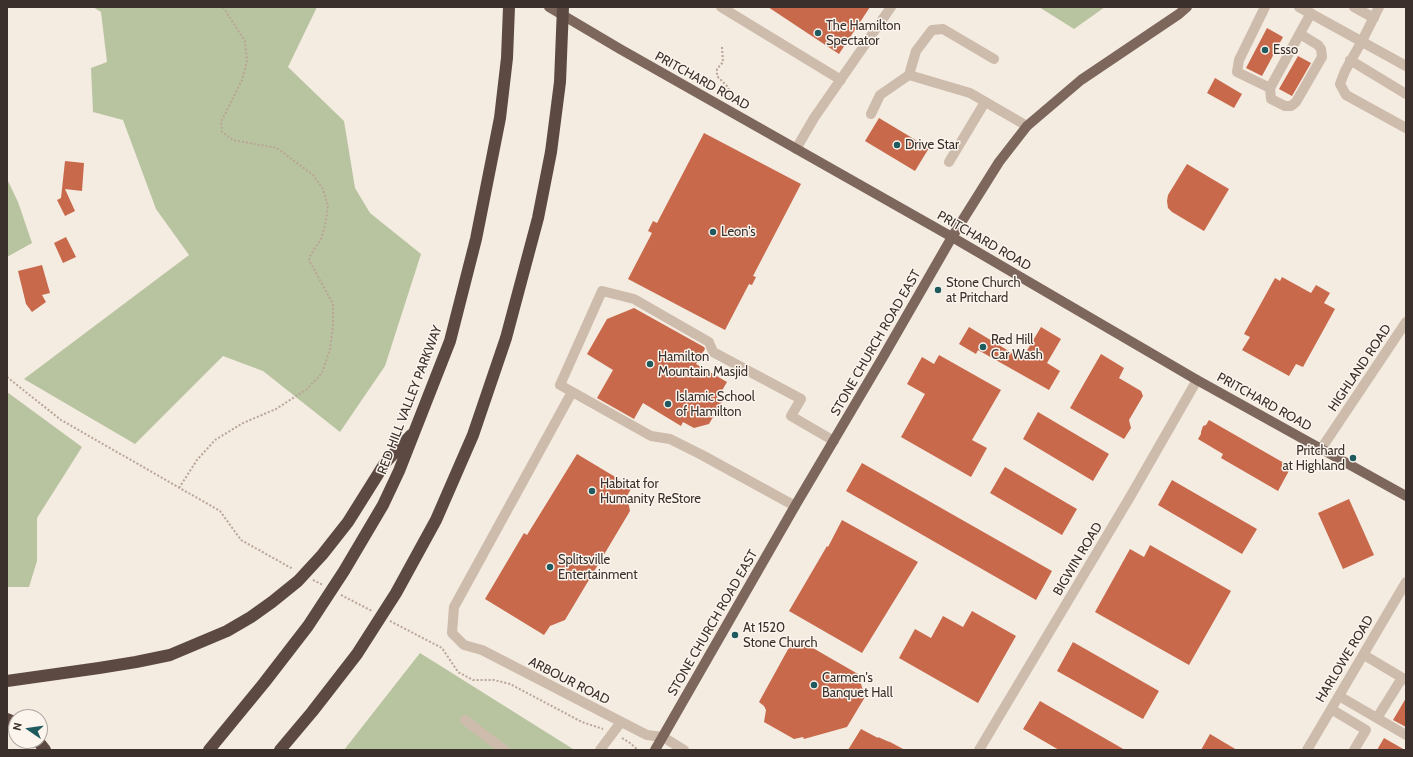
<!DOCTYPE html>
<style>
body{margin:0}
#map{position:relative;width:1413px;height:757px;overflow:hidden;background:#f4ebe1;font-family:Cabin,sans-serif}
canvas{display:block}
.frame{position:absolute;inset:0;border:8px solid #3b302b;pointer-events:none}
.north{position:absolute;left:8px;top:709px;width:40px;height:40px;box-sizing:border-box;background:#fbf5ee;border:1px solid #aea6a0;border-radius:50%;rotate:283deg;font-size:11px;font-weight:700;line-height:16px;text-align:center;color:#3b302b}
.north::after{content:'';display:block;margin:auto;width:14px;height:18px;background:#1f5a5e;clip-path:polygon(50% 0,100% 100%,50% 72%,0 100%)}
</style>
<div id="map">
<canvas width="1413" height="757"></canvas>
<div class="frame"></div>
<div class="north">N</div>
</div>
<script>
const g = document.querySelector('canvas').getContext('2d');
g.lineJoin = 'round';
function paint(path, color) {
  g.fillStyle = color;
  g.fill(path, 'evenodd');
}
function toPath(rows) {
  const path = new Path2D();
  for (const r of rows) {
    path.moveTo(r[0], r[1]);
    for (let i = 2; i < r.length; i += 2) path.lineTo(r[i], r[i + 1]);
  }
  return path;
}
function stroke(path, color, width, dash) {
  g.strokeStyle = color;
  g.lineWidth = width;
  g.lineCap = dash ? 'butt' : 'round';
  g.setLineDash(dash || []);
  g.stroke(path);
}
function write(font, color, halo, rows, align = 'center') {
  g.font = font + ' Cabin,sans-serif';
  g.lineWidth = 3;
  g.setLineDash([]);
  g.textBaseline = 'middle';
  g.strokeStyle = halo;
  g.fillStyle = color;
  for (const [text, x, y, turn = 0] of rows) {
    g.save();
    g.translate(x, y);
    g.rotate((+turn || 0) * Math.PI / 180);
    g.textAlign = isNaN(turn) ? turn : align;
    if (halo) g.strokeText(text, 0, 0);
    g.fillText(text, 0, 0);
    g.restore();
  }
}
paint(toPath([
 [93,7,317,7,288,67,344,121,355,188,370,213,421,254,385,366,340,432,263,371,223,356,135,444,24,379,189,255,156,209,123,120,93,112,91,68,107,62,101,12],
 [1039,7,1105,7,1074,29],
 [7,179,18,202,32,243,7,257],
 [7,392,82,447,37,518,37,561,29,587,7,587],
 [420,653,573,749,572,750,344,750]
]), '#b8c4a0');
paint(toPath([
 [768,7,870,7,839,54],
 [1267,28,1283,37,1262,76,1246,68],
 [1298,56,1311,63,1292,96,1279,89],
 [1215,78,1242,94,1234,108,1207,93],
 [879,118,929,148,915,171,865,141],
 [704,133,801,184,753,276,756,277,752,285,749,284,725,330,628,279,652,233,648,231,653,221,657,223],
 [65,161,84,163,82,191,65,189,75,211,65,216,57,200,61,198],
 [1187,164,1229,189,1204,231,1172,212,1168,208,1167,201,1168,195],
 [66,237,76,257,63,263,54,243],
 [42,265,50,293,42,295,46,302,32,312,26,304,18,271],
 [1282,277,1311,293,1316,285,1330,293,1324,303,1335,309,1303,367,1296,364,1289,376,1242,350,1250,337,1244,334,1275,278,1280,281],
 [634,308,704,347,705,349,696,364,727,382,717,399,722,402,709,424,694,428,683,422,681,426,643,403,634,419,597,398,613,370,587,354,607,319],
 [969,327,1022,359,1041,327,1061,339,1047,363,1060,371,1049,390,978,350,976,354,959,344],
 [1101,354,1124,368,1119,378,1141,391,1143,396,1129,420,1131,428,1124,439,1070,408],
 [939,355,1001,390,972,440,987,448,971,477,901,437,925,394,907,384,922,357,934,364],
 [1038,412,1109,454,1093,481,1023,439],
 [1209,420,1291,467,1278,491,1221,458,1223,454,1198,439,1201,434,1201,432,1203,426,1206,425],
 [577,454,632,487,627,496,630,511,565,620,550,626,544,635,485,599,524,533,527,535],
 [862,463,1052,571,1036,600,846,491],
 [1005,467,1077,509,1062,535,990,493],
 [1172,480,1257,529,1242,554,1158,505],
 [1349,499,1374,555,1343,569,1318,513],
 [842,520,918,562,862,653,789,611,827,546,828,547],
 [1150,545,1231,591,1189,665,1095,612,1130,549,1144,557],
 [972,611,1016,636,978,703,899,658,915,629,931,638,943,616,963,627],
 [799,640,858,674,865,697,847,727,804,739,803,737,794,739,764,722,766,710,764,706,759,702,792,642],
 [1073,642,1159,691,1143,719,1057,671],
 [1406,698,1406,727,1393,720],
 [1040,701,1125,750,1059,750,1023,729],
 [861,729,878,738,878,737,887,741,890,742,905,750,848,750],
 [1210,734,1237,750,1201,750],
 [1384,738,1405,750,1377,750]
]), '#c8694b');
stroke(toPath([
 [722,47,723,62,717,69,717,76,728,87,730,93,730,100],
 [7,377,61,420,220,511,241,540,293,569],
 [179,488,197,460,215,440,243,423,276,409,307,389,322,373,330,349,333,326,333,304,309,260,310,256,321,239,325,226,328,206,323,189,313,175,277,148,233,140,222,132,221,122,242,80,247,61,245,41,223,7],
 [313,580,323,585],
 [341,595,372,611],
 [390,621,442,648,458,672,473,680,494,680,510,684,582,722,603,729],
 [622,738,630,743,638,750]
]), '#b9a596', 2, [2, 2]);
stroke(toPath([
 [721,7,841,80],
 [1265,7,1239,60,1237,72,1270,88,1311,13],
 [1299,7,1406,66],
 [1354,7,1374,18],
 [1379,7,1362,41,1345,71,1340,84,1346,95,1406,128],
 [1350,60,1406,94],
 [909,75,916,51,932,30,943,29,994,59],
 [1270,88,1271,99,1285,106,1291,106,1296,102,1322,57,1321,49,1318,45,1300,34],
 [871,114,880,95,909,75,970,93,1027,126],
 [796,149,814,118,891,7],
 [949,162,985,102],
 [572,392,454,607,452,633,464,645,482,650,639,731,647,735,663,737,684,750],
 [1321,449,1406,322],
 [795,506,702,455,670,439,651,436,560,385,602,291,634,299,709,342,713,352,801,399,791,416,834,441],
 [1364,655,1406,680],
 [1339,696,1406,735],
 [1331,709,1366,730,1354,750],
 [1377,718,1402,678],
 [465,720,504,750],
 [600,750,621,722],
 [979,750,1130,497,1197,380],
 [1307,750,1406,582]
]), '#cdbbac', 10);
stroke(toPath([
 [549,7,620,49,952,237,1197,380,1406,496],
 [655,750,795,506,883,357,952,237,999,162,1027,126,1081,80,1179,14,1187,7]
]), '#7d675c', 10);
stroke(toPath([
 [7,681,99,668,136,662,170,655,227,631,251,617,272,602,298,581,322,555,348,522,385,463,411,435],
 [7,719,16,723],
 [38,741,45,750],
 [209,750,264,683,308,626,344,571,383,505,399,471,450,341,476,239,500,118,507,58,509,7],
 [280,750,312,712,357,654,396,593,436,520,473,435,506,338,538,218,551,152,560,82,563,7]
]), '#5c4a42', 12);
for (const [x, y, r, color] of [
 [818,33,4,"#1f5a5e"],
 [1265,50,4,"#1f5a5e"],
 [897,145,4,"#1f5a5e"],
 [713,232,4,"#1f5a5e"],
 [938,290,4,"#1f5a5e"],
 [983,347,4,"#1f5a5e"],
 [650,364,4,"#1f5a5e"],
 [668,404,4,"#1f5a5e"],
 [1353,458,4,"#1f5a5e"],
 [592,491,4,"#1f5a5e"],
 [550,567,4,"#1f5a5e"],
 [735,635,4,"#1f5a5e"],
 [814,685,4,"#1f5a5e"]
]) {
  const dot = new Path2D();
  dot.arc(x, y, r, 0, 2 * Math.PI);
  g.fillStyle = color;
  g.fill(dot);
  stroke(dot, '#fbf5ee', 1.5);
}
write('13px', '#3b302b', '#fbf5ee', [
 ["The Hamilton",826,26],
 ["Spectator",826,41],
 ["Esso",1273,50],
 ["Drive Star",905,145],
 ["Leon's",721,232],
 ["Stone Church",946,283],
 ["at Pritchard",946,298],
 ["Red Hill",991,340],
 ["Car Wash",991,355],
 ["Hamilton",658,357],
 ["Mountain Masjid",658,372],
 ["Islamic School",676,397],
 ["of Hamilton",676,412],
 ["Pritchard",1345,451,"right"],
 ["at Highland",1345,466,"right"],
 ["Habitat for",600,484],
 ["Humanity ReStore",600,499],
 ["Splitsville",558,560],
 ["Entertainment",558,575],
 ["At 1520",743,628],
 ["Stone Church",743,643],
 ["Carmen's",822,678],
 ["Banquet Hall",822,693]
], 'left');
write('13px', '#3b302b', '#fbf5ee', [
 ["PRITCHARD ROAD",702,81,29],
 ["PRITCHARD ROAD",984,241,30],
 ["STONE CHURCH ROAD EAST",876,343,-60],
 ["HIGHLAND ROAD",1360,368,-56],
 ["RED HILL VALLEY PARKWAY",410,400,-69],
 ["PRITCHARD ROAD",1264,402,29],
 ["BIGWIN ROAD",1078,559,-59],
 ["STONE CHURCH ROAD EAST",713,623,-60],
 ["HARLOWE ROAD",1345,659,-59],
 ["ARBOUR ROAD",569,681,27]
]);
</script>
